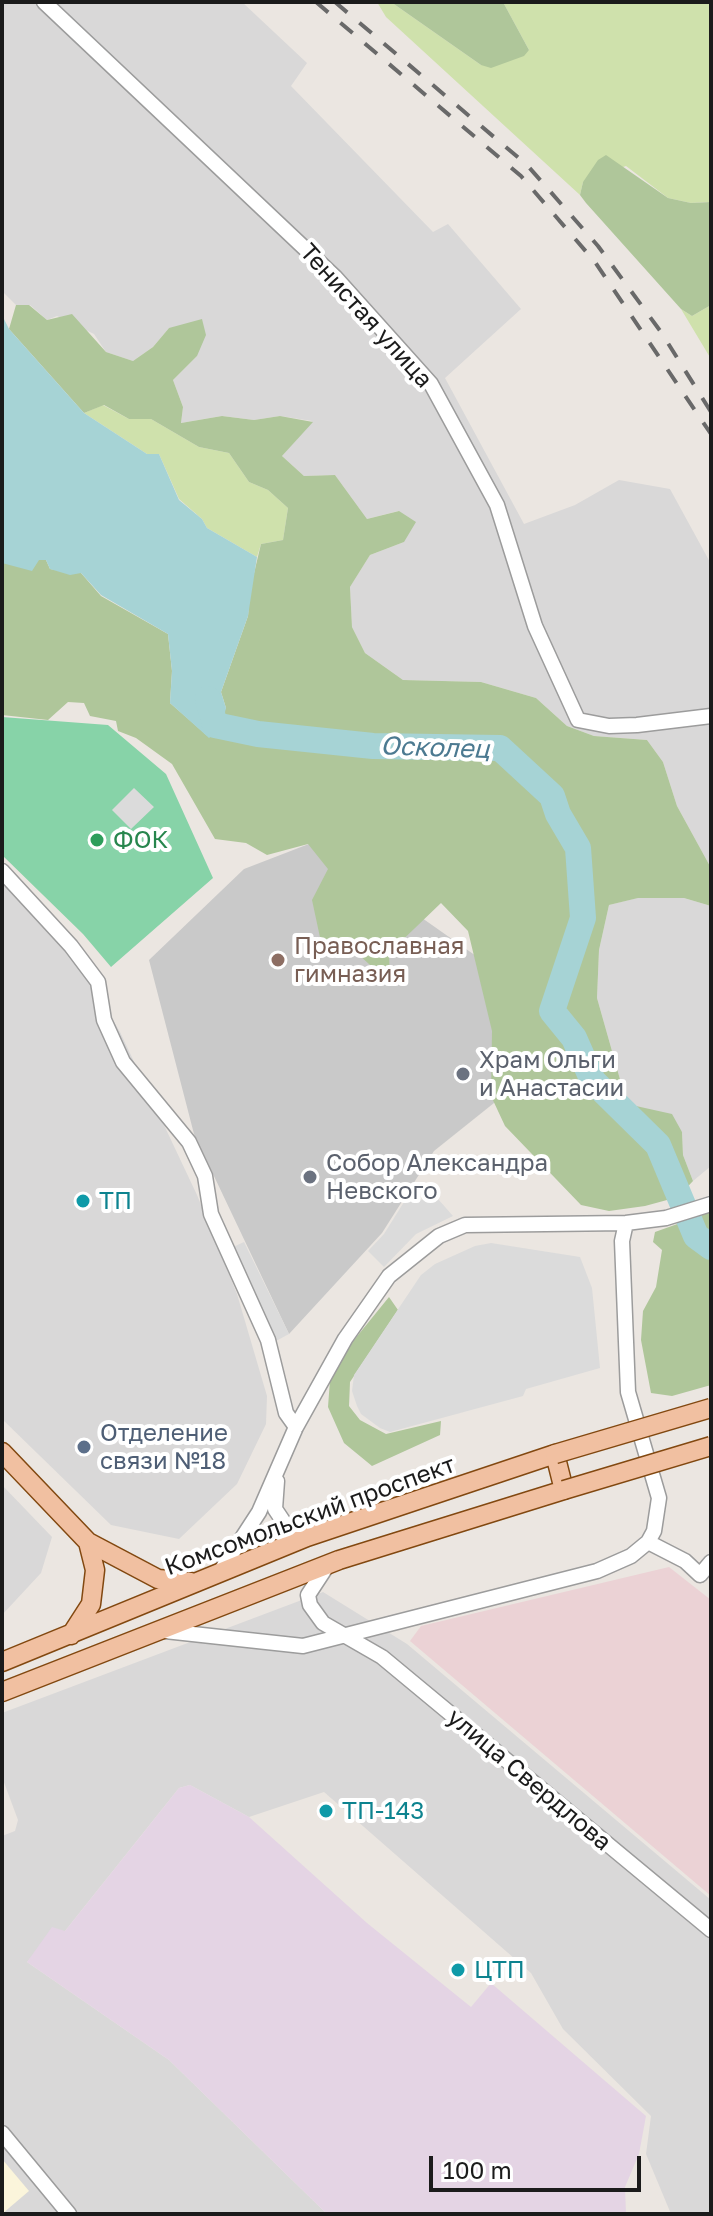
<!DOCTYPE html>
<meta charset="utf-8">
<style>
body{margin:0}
#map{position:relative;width:713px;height:2216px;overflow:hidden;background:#ebe6e1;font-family:"Golos Text",sans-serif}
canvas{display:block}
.frame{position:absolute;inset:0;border:4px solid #1b1b1b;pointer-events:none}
.scale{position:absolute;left:429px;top:2156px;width:212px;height:36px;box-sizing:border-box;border:4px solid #1b1b1b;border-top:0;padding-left:10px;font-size:24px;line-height:28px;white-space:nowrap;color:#1b1b1b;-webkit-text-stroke:6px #fff;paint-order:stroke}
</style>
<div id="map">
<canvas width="713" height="2216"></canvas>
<div class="frame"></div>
<div class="scale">100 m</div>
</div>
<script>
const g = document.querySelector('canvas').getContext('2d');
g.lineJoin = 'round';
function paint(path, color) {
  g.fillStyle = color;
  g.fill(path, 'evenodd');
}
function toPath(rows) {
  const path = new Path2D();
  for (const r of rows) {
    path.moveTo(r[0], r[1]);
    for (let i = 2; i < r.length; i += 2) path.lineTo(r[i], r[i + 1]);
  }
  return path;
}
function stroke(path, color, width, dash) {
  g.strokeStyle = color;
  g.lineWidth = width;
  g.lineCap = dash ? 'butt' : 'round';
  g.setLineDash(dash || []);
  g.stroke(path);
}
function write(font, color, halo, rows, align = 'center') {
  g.font = font + ' "Golos Text",sans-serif';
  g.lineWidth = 8;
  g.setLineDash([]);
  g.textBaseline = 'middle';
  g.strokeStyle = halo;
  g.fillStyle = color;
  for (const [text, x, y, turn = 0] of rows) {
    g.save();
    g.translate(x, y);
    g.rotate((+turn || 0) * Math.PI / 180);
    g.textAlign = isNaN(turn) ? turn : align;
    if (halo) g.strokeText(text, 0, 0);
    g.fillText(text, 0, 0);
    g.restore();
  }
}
paint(toPath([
 [2,2,242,2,307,63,291,86,433,232,448,224,521,309,445,378,524,524,575,505,619,480,670,489,711,564,711,868,677,806,663,762,647,740,594,736,567,726,536,698,481,682,403,680,365,653,352,627,350,587,370,555,404,542,398,511,367,519,335,475,304,476,282,456,312,421,280,416,254,420,222,416,181,423,183,407,173,380,197,356,169,328,153,347,133,361,106,352,94,334,57,316,47,320,30,305,16,305,2,291],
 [2,882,85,973,120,1032,197,1195,237,1294,267,1396,266,1424,237,1484,179,1539,111,1525,2,1419],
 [637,898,684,898,711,906,711,1166,693,1181,683,1155,682,1132,627,1104,597,998,599,950,609,905],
 [2,1485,52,1537,41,1573,2,1615],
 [323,1592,407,1644,711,1900,711,2214,671,2214,646,2154,651,2116,563,2029,531,1973,324,1792,249,1817,190,1785,179,1788,65,1931,27,1962,169,2060,327,2214,2,2214,2,1836,15,1831,18,1820,2,1777,2,1713]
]), '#d9d8d8');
paint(toPath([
 [669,1567,711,1600,711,1896,410,1641,421,1626]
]), '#ebd2d5');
paint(toPath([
 [190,1785,249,1817,367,1923,471,2007,491,1983,646,2116,639,2154,625,2187,626,2214,327,2214,169,2060,27,1962,52,1927,65,1931,179,1788]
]), '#e4d4e4');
paint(toPath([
 [2,2159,29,2191,2,2214]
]), '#fbf5db');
paint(toPath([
 [314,842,486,963,504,1095,434,1151,382,1233,289,1334,194,1134,149,960,244,869]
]), '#c9c9c9');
paint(toPath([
 [377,2,391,2,481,65,529,50,503,2,711,2,711,202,691,203,668,198,626,166,583,182,580,195,386,17],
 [711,305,711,359,681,309,692,316],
 [103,405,129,419,151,419,199,447,229,453,249,482,268,490,288,508,283,540,261,544,257,557,207,528,202,519,179,499,159,454,147,454,84,413]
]), '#cfe1ac');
paint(toPath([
 [391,2,503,2,529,50,524,56,491,68,481,65],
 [606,155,668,198,691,203,711,202,711,305,692,316,681,309,586,203,580,195,583,182,598,160],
 [16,305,29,305,47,320,72,314,106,352,133,361,153,347,169,328,202,319,206,335,197,356,173,380,183,407,181,423,222,416,254,420,280,416,313,422,282,456,304,476,335,475,367,519,399,511,416,522,404,542,370,555,350,587,352,627,365,653,403,680,481,682,536,698,567,726,594,736,647,740,663,762,677,806,711,868,711,906,684,898,638,898,609,905,599,950,597,998,627,1104,672,1114,682,1132,683,1155,693,1181,678,1197,645,1206,609,1211,581,1205,505,1126,491,1096,492,1031,468,931,441,903,389,953,390,983,348,945,321,942,312,900,328,869,308,844,267,855,246,843,215,839,172,764,136,738,118,731,116,721,90,716,84,703,68,702,48,720,2,715,2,563,39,559,46,560,50,569,81,573,101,596,168,634,172,671,170,703,209,737,226,708,221,692,248,616,250,590,261,544,283,540,288,508,268,490,249,482,229,453,199,447,151,419,129,419,104,405,84,413,9,329],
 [711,1212,711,1385,672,1396,651,1393,641,1340,643,1311,656,1287,662,1250,653,1242,655,1232],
 [389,1297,398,1310,350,1382,349,1406,360,1420,386,1434,441,1421,440,1435,372,1466,344,1443,328,1407,330,1380,341,1356]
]), '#afc69a');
paint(toPath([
 [2,717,108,725,166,774,213,878,111,967,83,934,2,855]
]), '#87d3a8');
paint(toPath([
 [134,788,154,807,131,829,112,810],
 [431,1191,453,1216,416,1234,384,1267,368,1251,384,1234,409,1194,422,1200],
 [244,1242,289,1334,276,1341,231,1248],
 [491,1243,580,1257,592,1288,600,1368,526,1389,523,1396,390,1432,380,1428,361,1414,357,1406,352,1391,354,1375,421,1275,435,1264,475,1246]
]), '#dbdbdb');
paint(toPath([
 [2,315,9,329,84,413,147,454,159,454,179,500,202,519,207,528,257,557,248,616,221,692,226,708,221,728,209,738,170,703,172,671,168,634,101,595,81,573,70,575,50,569,46,560,39,560,32,571,2,563]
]), '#a6d3d5');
stroke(toPath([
 [208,699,215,725,258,734,373,746,500,748,552,796,558,814,578,848,583,918,552,1011,574,1038,593,1081,658,1145,696,1236,711,1247]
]), '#a6d3d5', 26);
const minor = toPath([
 [44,2,335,277,431,384,497,505,535,626,578,720,609,726,637,725,711,716],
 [2,871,71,946,98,982,104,1020,123,1062,189,1142,205,1176,211,1214,268,1340,286,1413,296,1427],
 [277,1481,275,1509,285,1524,307,1537],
 [648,1542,685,1561,700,1575,711,1562],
 [327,1566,308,1595,310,1605,323,1623,382,1657,711,1930],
 [220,1572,259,1512,296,1427,345,1339,389,1276,439,1236,465,1225,626,1223,666,1218,711,1204],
 [165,1631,303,1646,597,1571,631,1556,648,1542,654,1531,659,1498,628,1392,622,1241,626,1223],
 [2,2133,69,2214]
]);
const major = toPath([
 [2,1452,88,1542,158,1579,191,1582],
 [71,1635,91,1604,95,1570,88,1542],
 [2,1662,307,1537,555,1454,564,1490,339,1560,2,1692]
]);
stroke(minor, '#9c9c9c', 17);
stroke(major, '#824810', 21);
stroke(minor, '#fff', 14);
stroke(major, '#f1c0a1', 18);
stroke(toPath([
 [316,2,521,176,595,262,711,434],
 [335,2,527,165,598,246,661,332,711,412]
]), '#696969', 4, [16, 16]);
const majorBridge = toPath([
 [555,1454,711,1408],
 [564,1490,711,1446]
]);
stroke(majorBridge, '#824810', 21, []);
stroke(majorBridge, '#f1c0a1', 18);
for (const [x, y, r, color] of [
 [97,840,8,"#2e9e5b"],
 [278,960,8,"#8d6e63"],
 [463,1074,8,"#6b7280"],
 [310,1177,8,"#6b7280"],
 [83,1201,8,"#0f9aa8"],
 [84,1447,8,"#5c6f8a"],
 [326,1811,8,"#0f9aa8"],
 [458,1970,8,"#0f9aa8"]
]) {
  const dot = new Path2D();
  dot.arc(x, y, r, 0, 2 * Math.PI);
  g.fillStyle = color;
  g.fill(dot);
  stroke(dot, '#fff', 3);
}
write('24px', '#1b1b1b', '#fff', [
 ["Тенистая улица",366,316,48],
 ["Комсомольский проспект",310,1516,-20],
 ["улица Свердлова",529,1780,40]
]);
write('24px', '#27864d', '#fff', [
 ["ФОК",113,840]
], 'left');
write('24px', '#785e54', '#fff', [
 ["Православная",294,946],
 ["гимназия",294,974]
], 'left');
write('24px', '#5b616d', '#fff', [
 ["Храм Ольги",479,1060],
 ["и Анастасии",479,1088],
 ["Собор Александра",326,1163],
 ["Невского",326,1191]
], 'left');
write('24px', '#0d838f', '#fff', [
 ["ТП",99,1201],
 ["ТП-143",342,1811],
 ["ЦТП",474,1970]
], 'left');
write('24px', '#4e5e75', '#fff', [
 ["Отделение",100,1433],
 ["связи №18",100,1461]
], 'left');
write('italic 26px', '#4c7a91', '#fff', [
 ["Осколец",435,748,2]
]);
</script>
